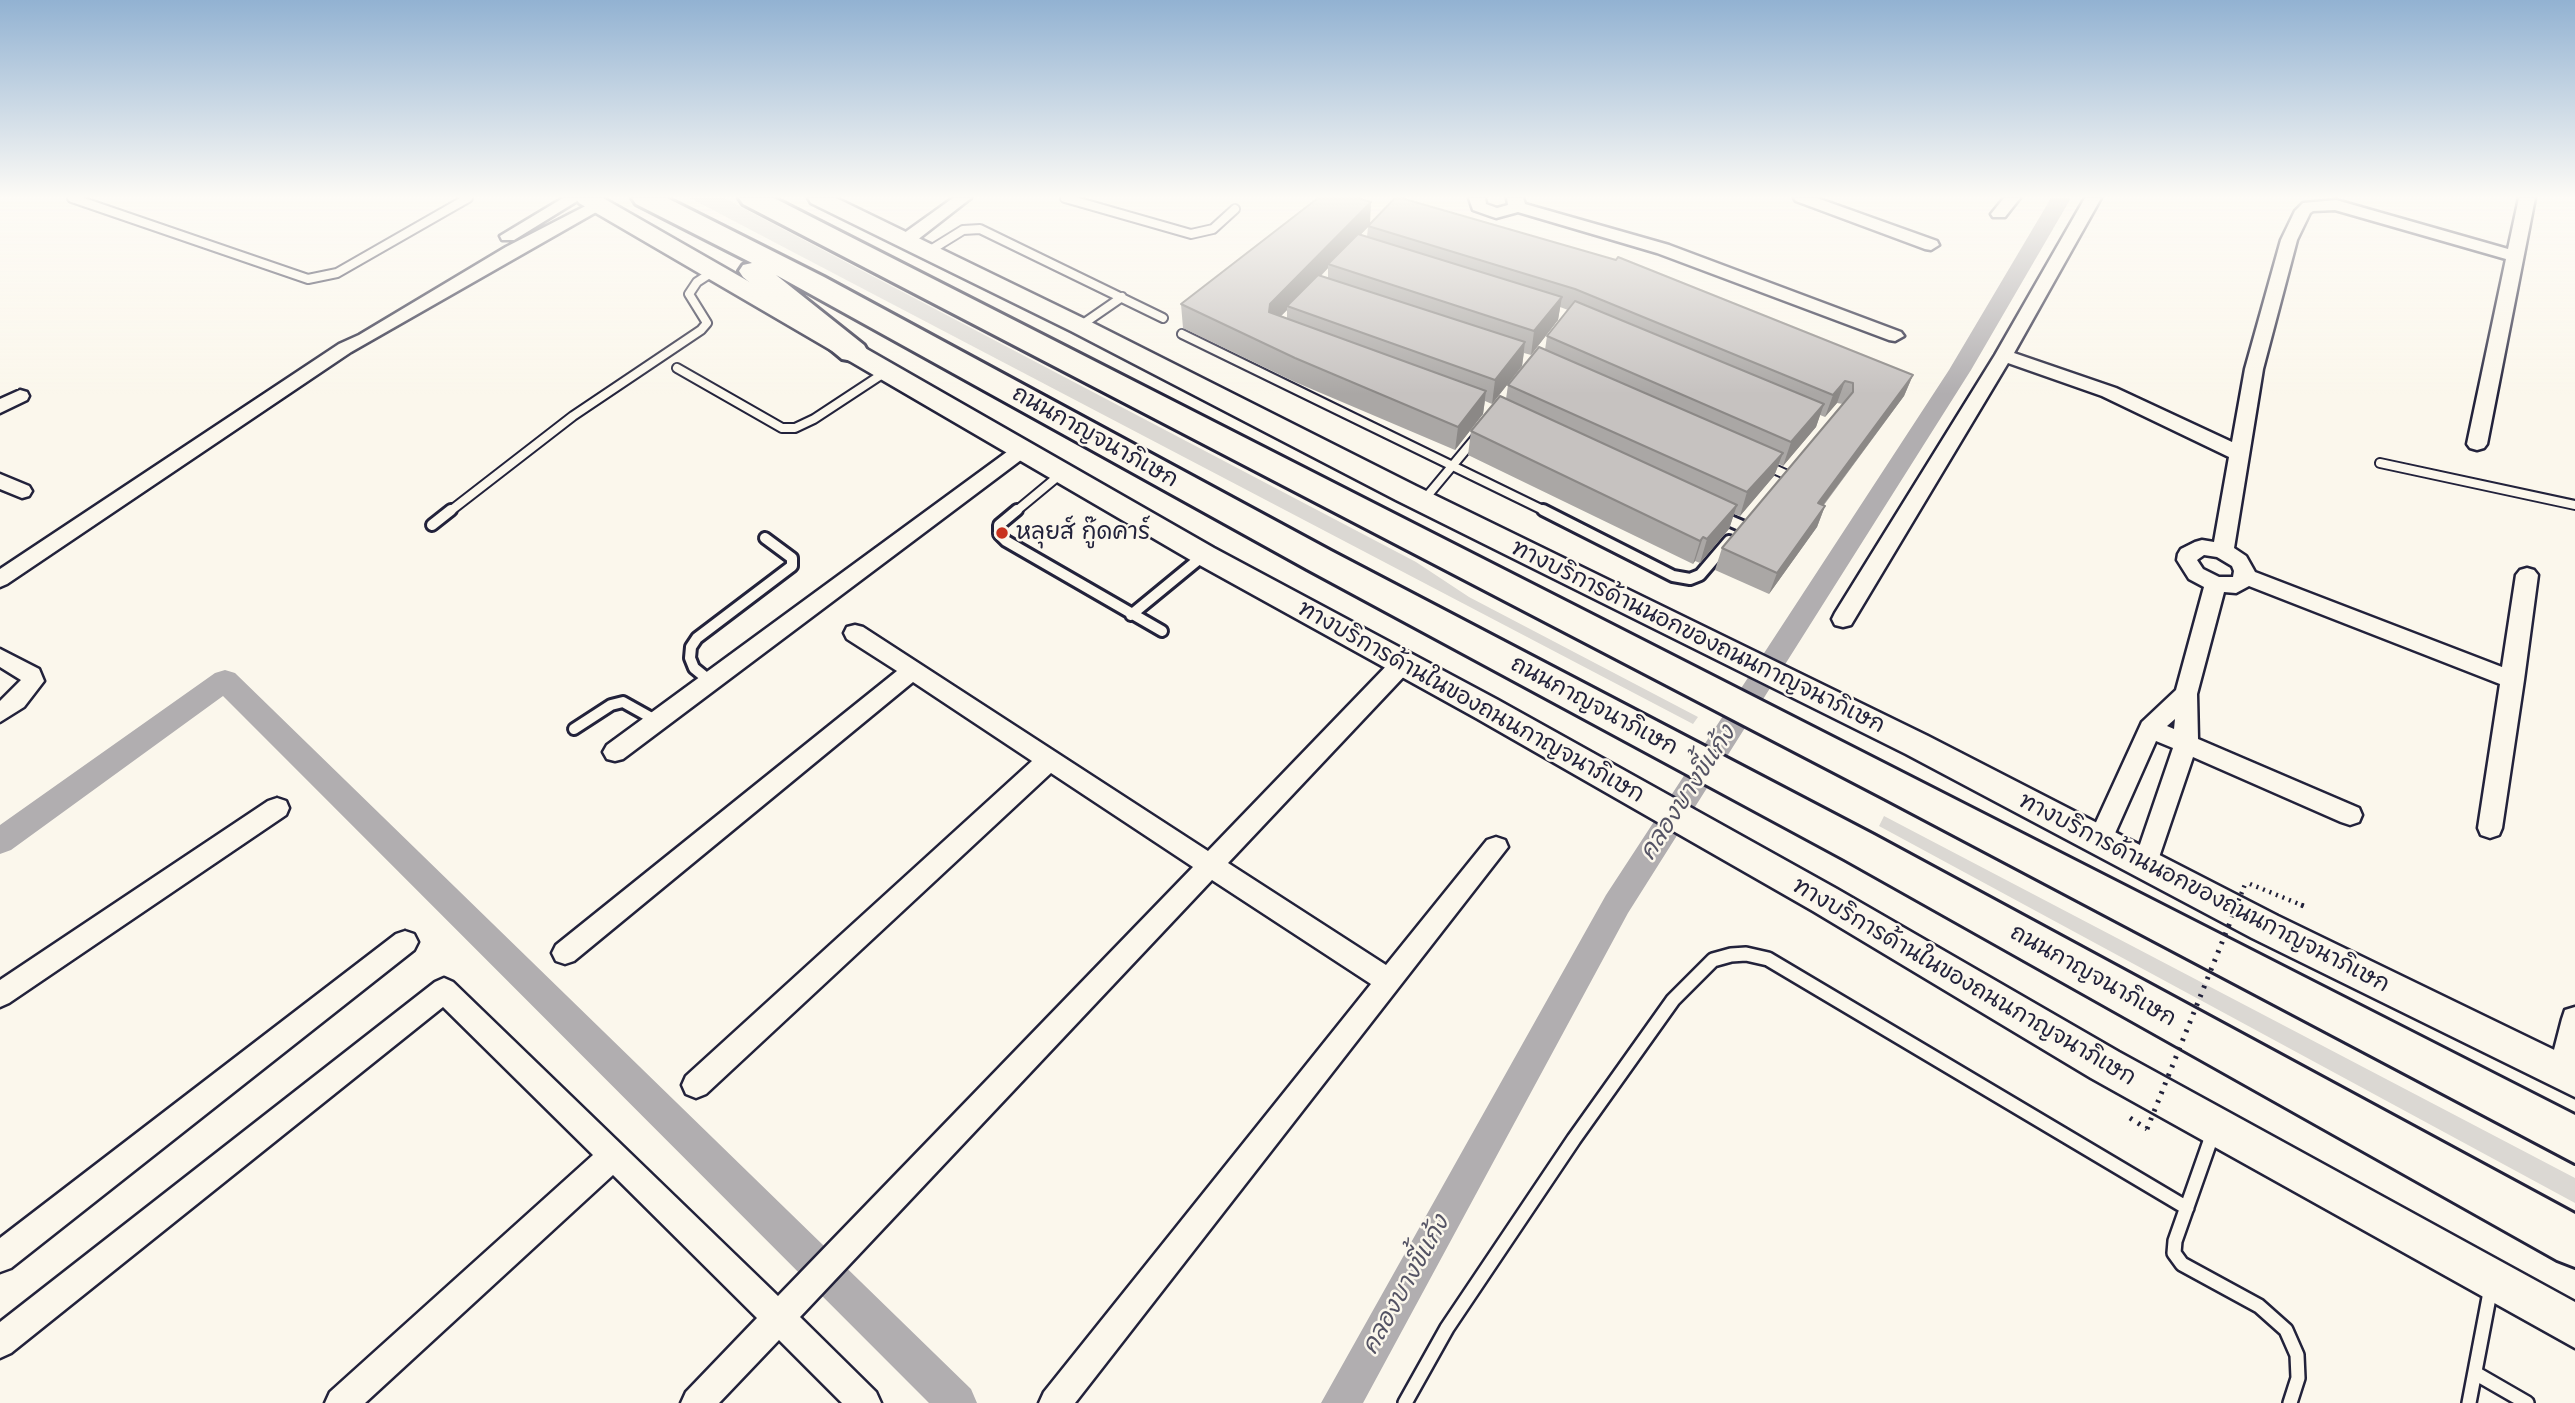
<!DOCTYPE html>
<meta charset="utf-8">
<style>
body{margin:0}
canvas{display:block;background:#fbf7ec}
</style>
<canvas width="2575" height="1403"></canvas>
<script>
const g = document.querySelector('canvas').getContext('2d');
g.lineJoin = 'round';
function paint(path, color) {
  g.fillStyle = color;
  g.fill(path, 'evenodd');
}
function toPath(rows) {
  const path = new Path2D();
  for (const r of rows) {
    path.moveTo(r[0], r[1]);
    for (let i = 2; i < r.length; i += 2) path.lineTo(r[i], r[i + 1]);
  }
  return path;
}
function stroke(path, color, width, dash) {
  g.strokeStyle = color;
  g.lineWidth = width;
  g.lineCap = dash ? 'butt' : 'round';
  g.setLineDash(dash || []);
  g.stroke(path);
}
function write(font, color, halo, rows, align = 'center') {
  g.font = font + ' "Playpen Sans","Playpen Sans Thai",sans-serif';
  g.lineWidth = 5;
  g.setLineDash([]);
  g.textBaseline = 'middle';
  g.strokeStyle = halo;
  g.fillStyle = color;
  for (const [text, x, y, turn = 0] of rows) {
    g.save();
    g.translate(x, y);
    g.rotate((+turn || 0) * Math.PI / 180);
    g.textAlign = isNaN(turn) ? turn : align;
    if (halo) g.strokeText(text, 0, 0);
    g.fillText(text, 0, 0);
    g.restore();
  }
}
paint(toPath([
 [690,198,724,198,1416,562,1469,597,1698,717,1693,724],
 [1884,816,2575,1178,2575,1203,1879,826]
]), '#dbd8d3');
paint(toPath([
 [2051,198,2071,198,1971,370,1628,913,1363,1403,1321,1403,1606,895,1949,370,2051,198],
 [225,670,235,673,971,1389,977,1403,929,1403,223,696,11,850,0,854,0,825,215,673,225,670]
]), '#b1aeb0');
const laneFar2 = toPath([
 [72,198,308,279,337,273,468,198],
 [1065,198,1191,234,1213,229,1235,209],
 [929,251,963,230,980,229,1163,318],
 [1080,326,1122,297],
 [1182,334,1547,512],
 [677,368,782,428,795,428,814,419,887,371],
 [2380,463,2575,505],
 [1763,464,1785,474],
 [1423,501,1478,435],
 [449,512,573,416,701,330,707,323,689,294,697,282,714,271],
 [1015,512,1062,473]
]);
const laneFar1 = toPath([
 [1017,510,999,525,999,534,1006,541,1162,631],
 [1543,510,1673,576,1690,579,1700,575,1729,541],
 [1719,516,1742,526],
 [432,525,451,510],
 [1131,615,1204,555],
 [710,681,694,668,690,658,691,647,697,638,792,566,792,558,765,538],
 [574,729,611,705,623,702,657,721]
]);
const lane = toPath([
 [2213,1133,2175,1241,2174,1253,2182,1264,2259,1306,2286,1330,2297,1355,2298,1378,2290,1403],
 [2475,1373,2527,1403],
 [1405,1403,1447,1328,1574,1139,1673,1000,1713,960,1731,955,1746,954,1768,959,2187,1208],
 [2469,1403,2491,1287]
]);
const street = toPath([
 [563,198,582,198,514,240,502,240,500,236,563,198],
 [953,198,971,198,912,244,900,244,898,240,900,236,953,198],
 [1469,198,1485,198,1486,204,1497,208,1508,205,1507,198,1523,198,1525,204,1669,245,1901,332,1904,336,1895,341,1889,340,1657,253,1518,212,1496,218,1490,216,1473,210,1469,198],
 [1794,198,1817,198,1937,241,1939,245,1931,250,1925,249,1796,201,1794,198],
 [2004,198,2020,198,2005,217,1993,217,1991,214,2004,198],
 [2085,198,2101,198,2014,353,2116,388,2232,442,2245,369,2281,240,2295,211,2303,203,2336,200,2508,249,2519,198,2535,198,2487,444,2484,448,2477,450,2470,448,2467,444,2506,259,2335,210,2313,211,2310,213,2297,240,2263,369,2234,548,2246,556,2255,572,2502,667,2516,575,2520,570,2527,568,2534,570,2538,575,2524,680,2502,828,2499,835,2490,838,2481,835,2478,828,2500,684,2249,586,2236,593,2224,592,2197,694,2198,739,2359,808,2362,815,2359,822,2350,825,2341,822,2193,757,2154,872,2145,875,2136,872,2133,865,2173,748,2156,741,2108,849,2099,852,2090,849,2087,842,2142,722,2176,690,2204,587,2189,579,2177,560,2178,554,2181,549,2195,542,2202,540,2214,542,2229,457,2102,396,2008,363,1851,625,1843,627,1835,625,1832,619,1835,613,1995,355,2085,198],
 [2204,555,2217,557,2232,566,2234,571,2233,577,2219,577,2203,569,2197,560,2204,555],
 [2175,719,2174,729,2167,726,2175,719],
 [599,199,605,201,607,204,605,207,351,352,7,584,0,587,0,569,339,344,359,335,506,247,599,199],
 [20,390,27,392,29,396,27,400,0,413,0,399,20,390],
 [1022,444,1029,446,1032,450,1029,454,623,759,615,761,607,759,603,752,607,745,1015,446,1022,444],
 [0,474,29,486,32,491,29,496,22,498,0,489,0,474],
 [855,625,863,627,1208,851,1395,657,1403,655,1411,657,1414,663,1411,669,1228,863,1386,965,1487,840,1496,837,1505,840,1508,847,1075,1403,1039,1403,1044,1392,1371,984,1212,880,800,1317,876,1392,881,1403,842,1403,779,1340,719,1403,681,1403,686,1392,757,1318,613,1175,365,1403,325,1403,330,1392,593,1155,443,1007,11,1353,0,1358,0,1322,435,982,444,978,453,982,778,1296,1193,867,1051,773,706,1094,696,1098,686,1094,682,1085,686,1076,1032,761,913,682,574,961,565,964,556,961,552,953,556,945,897,671,847,639,844,633,847,627,855,625],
 [0,649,39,669,44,681,24,707,0,722,0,701,21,680,0,667,0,649],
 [277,798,286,801,289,808,286,815,9,1003,0,1007,0,980,268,801,277,798],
 [405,931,414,934,418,942,414,950,11,1268,0,1272,0,1238,396,934,405,931],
 [2575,1007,2575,1075,2572,1082,2562,1086,2552,1082,2548,1073,2562,1019,2565,1010,2575,1007]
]);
const secondary = toPath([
 [576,198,603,198,1214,548,1498,700,1837,889,2119,1052,2575,1302,2575,1348,2091,1078,1813,911,1476,718,1194,562,579,203,576,198],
 [808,198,836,198,1089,321,1416,486,1928,736,2278,916,2575,1060,2575,1097,2252,938,1906,754,1396,500,1071,331,811,203,808,198]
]);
const highway = toPath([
 [632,198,667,198,824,277,1331,551,1874,835,2575,1214,2575,1267,2557,1260,1844,859,1307,569,776,275,864,345,868,352,864,359,853,361,842,359,743,277,739,271,743,265,752,263,636,204,632,198],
 [739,198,774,198,2575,1115,2575,1163,1884,798,743,204,739,198]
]);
stroke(laneFar2, '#22223b', 12);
stroke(laneFar1, '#22223b', 16);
stroke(lane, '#22223b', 18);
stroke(street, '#22223b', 5);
stroke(secondary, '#22223b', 5);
stroke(highway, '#22223b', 6);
stroke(toPath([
 [2250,884,2304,906]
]), '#22223b', 4.5, [2, 5]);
stroke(toPath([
 [2301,905,2304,906],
 [2130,1118,2147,1129]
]), '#22223b', 5, [2.5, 7]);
stroke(laneFar2, '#fbf7ec', 8);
stroke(laneFar1, '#fbf7ec', 10);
stroke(lane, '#fbf7ec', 13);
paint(street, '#fbf7ec');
paint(secondary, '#fbf7ec');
paint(highway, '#fbf7ec');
stroke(toPath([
 [2236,907,2246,882]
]), '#22223b', 4.5, [2, 5]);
stroke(toPath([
 [2147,1129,2237,905]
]), '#22223b', 5, [2.5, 7]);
paint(toPath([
 [1370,224,1913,375,1904,396,1824,505,1825,506,1817,527,1769,594,1715,570,1722,548,1843,404,1837,403,1825,417,1820,415,1816,427,1783,466,1779,464,1774,476,1740,516,1734,514,1729,529,1700,563,1695,561,1693,564,1468,455,1471,431,1506,399,1508,385,1545,350,1547,336,1568,310,1560,307,1558,320,1531,355,1524,353,1522,366,1492,404,1485,401,1483,414,1455,450,1295,382,1183,328,1181,304],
 [1368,227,1367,237,1360,235],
 [1328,268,1328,278,1321,276],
 [1287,310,1287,318,1281,316]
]), '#aaa7a5');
paint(toPath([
 [1371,202,1370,225,1331,265,1328,264,1328,268,1290,307,1287,306,1287,310,1270,327,1270,304],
 [1562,297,1558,320,1531,355,1534,331],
 [1525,342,1522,366,1492,404,1495,380],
 [1913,375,1904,396,1809,524,1818,503],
 [1845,381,1837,403,1825,417,1833,395],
 [1486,391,1483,414,1455,450,1458,427],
 [1824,404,1816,427,1783,466,1791,442],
 [1783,453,1774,476,1740,516,1747,492],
 [1737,505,1729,529,1700,563,1707,539],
 [1825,506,1817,527,1769,594,1777,573],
 [1703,537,1695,561,1693,564,1700,541]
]), '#8b8886');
const building = toPath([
 [1318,198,1357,198,1371,202,1270,304,1269,312,1486,391,1458,427,1295,358,1181,304,1318,198],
 [1395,198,1401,198,1616,260,1618,257,1913,375,1818,503,1825,506,1777,573,1722,548,1853,392,1853,383,1845,381,1833,395,1575,289,1368,226,1395,198],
 [1358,234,1562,297,1534,331,1328,264,1358,234],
 [1318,275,1525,342,1495,380,1287,306,1318,275],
 [1575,301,1824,404,1791,442,1547,336,1575,301],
 [1539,347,1783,453,1747,492,1508,385,1539,347],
 [1500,396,1737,505,1707,539,1703,537,1700,541,1471,431,1500,396]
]);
paint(building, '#c6c2c0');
stroke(building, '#8b8886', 2);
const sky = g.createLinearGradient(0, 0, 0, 394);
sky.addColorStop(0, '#92b2d2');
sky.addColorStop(0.5, '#fdfbf6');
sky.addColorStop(1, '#fdfbf600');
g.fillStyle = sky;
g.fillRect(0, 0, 2575, 394);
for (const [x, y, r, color] of [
 [1002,533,7,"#c8321e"]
]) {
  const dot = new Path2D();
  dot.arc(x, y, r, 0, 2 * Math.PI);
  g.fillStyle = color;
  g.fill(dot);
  stroke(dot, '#fbf7ec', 2.5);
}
write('23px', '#22223b', '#fbf7ec', [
 ["ถนนกาญจนาภิเษก",1095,437,29],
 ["ทางบริการด้านนอกของถนนกาญจนาภิเษก",1698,637,26],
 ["ทางบริการด้านในของถนนกาญจนาภิเษก",1471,702,29],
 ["ถนนกาญจนาภิเษก",1594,706,28],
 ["ทางบริการด้านนอกของถนนกาญจนาภิเษก",2204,893,27],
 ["ถนนกาญจนาภิเษก",2093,976,29],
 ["ทางบริการด้านในของถนนกาญจนาภิเษก",1964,982,30]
]);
write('23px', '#22223b', '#fbf7ec', [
 ["หลุยส์ กู๊ดคาร์",1016,533]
], 'left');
write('italic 24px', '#545364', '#fbf7ec', [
 ["คลองบางขี้แก้ง",1688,793,-57],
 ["คลองบางขี้แก้ง",1406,1285,-61]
]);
</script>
